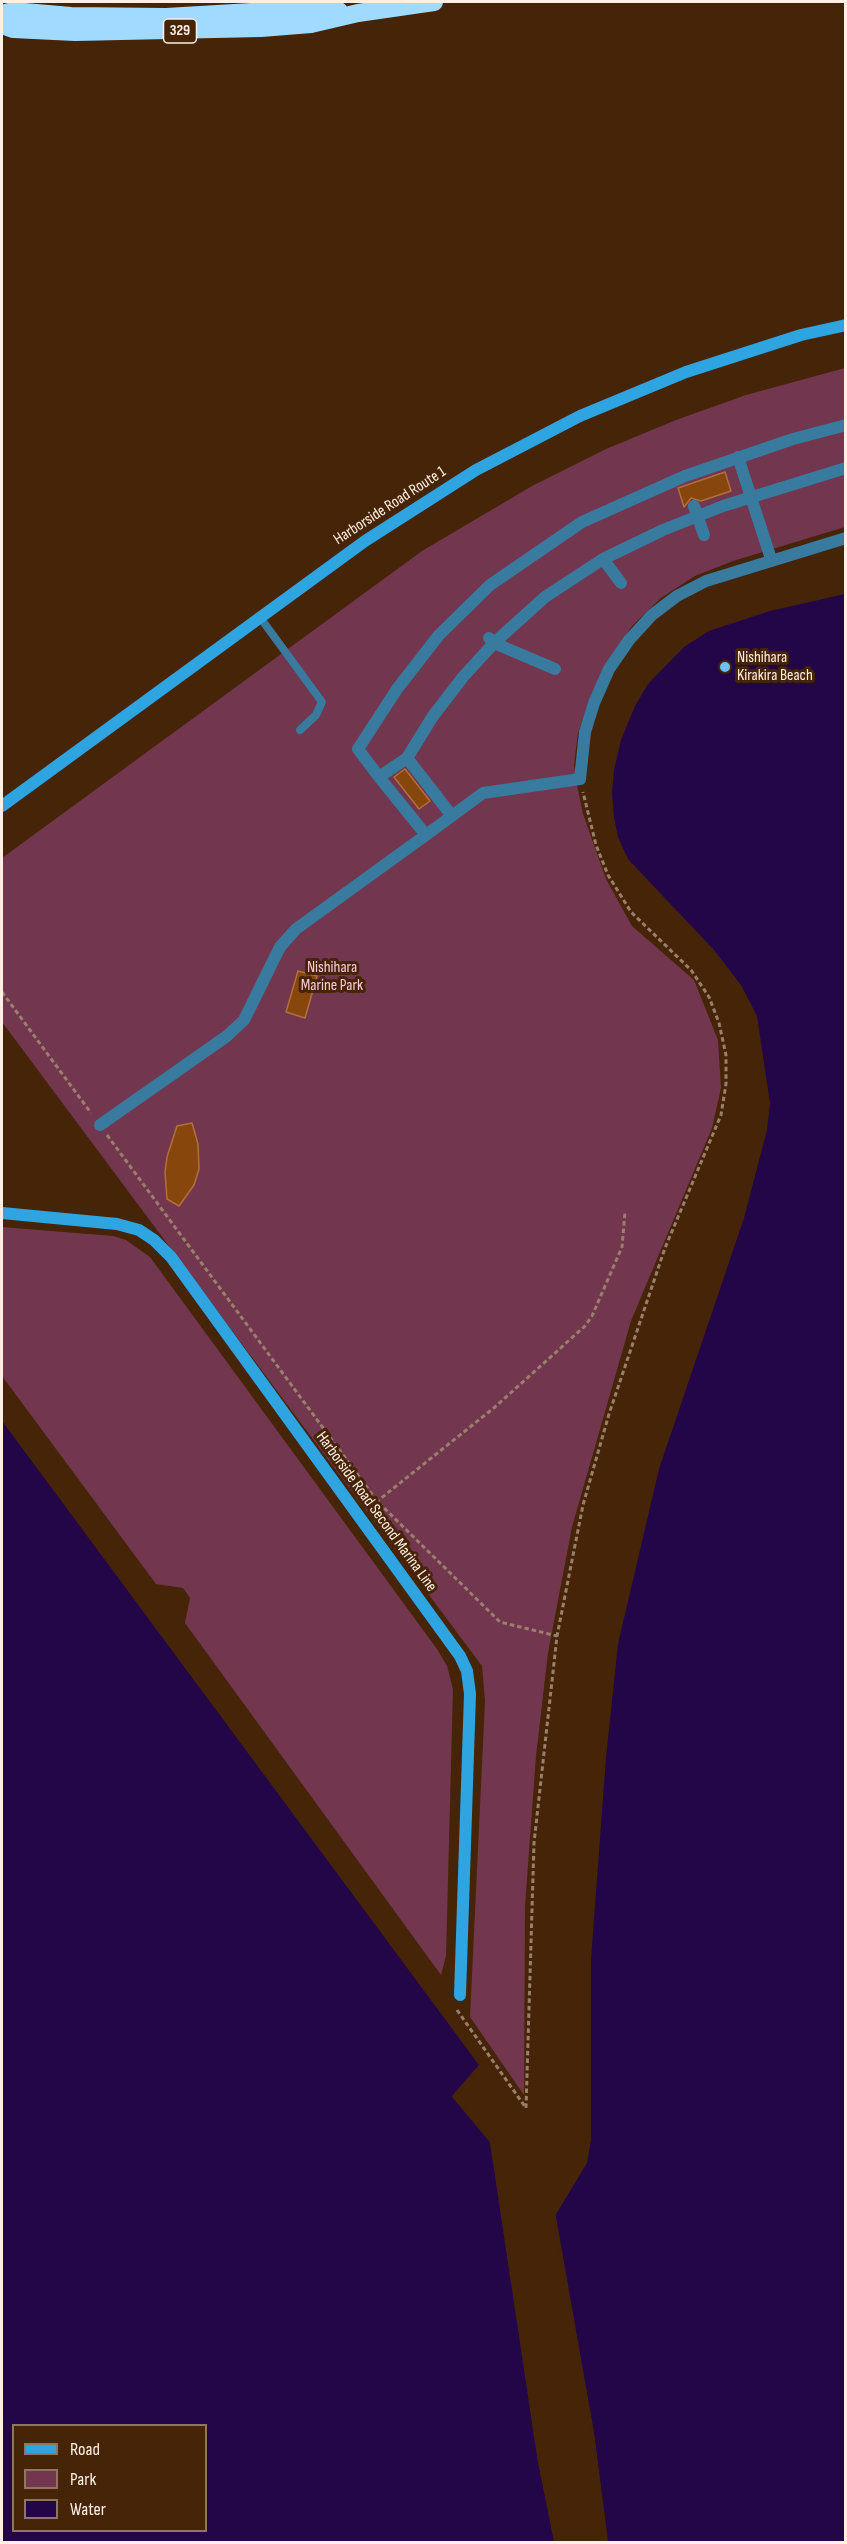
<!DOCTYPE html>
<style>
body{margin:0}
#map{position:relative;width:847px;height:2544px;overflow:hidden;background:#462408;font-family:"Sofia Sans Condensed",sans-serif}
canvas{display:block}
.frame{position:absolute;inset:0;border:3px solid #ffefe5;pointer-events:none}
.legend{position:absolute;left:12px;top:2424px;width:195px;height:108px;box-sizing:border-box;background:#462408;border:2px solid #907560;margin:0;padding:8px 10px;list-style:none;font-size:18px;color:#ffefe5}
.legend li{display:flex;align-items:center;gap:12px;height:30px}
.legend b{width:30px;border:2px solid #907560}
</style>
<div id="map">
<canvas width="847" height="2544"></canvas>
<div class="frame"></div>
<ul class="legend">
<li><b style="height:8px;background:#2ea4e0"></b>Road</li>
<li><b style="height:16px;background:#72364e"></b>Park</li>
<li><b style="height:16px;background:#220647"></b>Water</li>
</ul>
</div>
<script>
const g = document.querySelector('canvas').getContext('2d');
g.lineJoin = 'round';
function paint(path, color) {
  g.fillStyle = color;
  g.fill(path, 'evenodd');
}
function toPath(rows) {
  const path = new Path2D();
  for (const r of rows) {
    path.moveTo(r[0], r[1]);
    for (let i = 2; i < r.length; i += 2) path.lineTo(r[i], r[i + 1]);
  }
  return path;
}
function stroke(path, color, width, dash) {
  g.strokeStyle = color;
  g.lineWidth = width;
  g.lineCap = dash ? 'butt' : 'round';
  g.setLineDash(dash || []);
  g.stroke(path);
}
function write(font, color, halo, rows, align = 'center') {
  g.font = font + ' "Sofia Sans Condensed",sans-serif';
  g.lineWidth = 6;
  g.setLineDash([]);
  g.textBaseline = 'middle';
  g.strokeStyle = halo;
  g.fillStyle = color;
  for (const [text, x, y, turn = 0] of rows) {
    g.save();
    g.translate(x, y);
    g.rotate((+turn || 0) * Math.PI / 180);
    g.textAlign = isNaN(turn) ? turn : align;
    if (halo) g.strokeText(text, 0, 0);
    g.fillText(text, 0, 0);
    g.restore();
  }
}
paint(toPath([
 [845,368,845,527,733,561,695,576,661,598,632,626,607,663,590,698,578,733,574,765,577,785,583,814,606,879,632,926,694,980,718,1040,721,1088,712,1128,631,1321,572,1527,548,1653,536,1756,525,1906,524,2095,470,2017,485,1701,482,1666,2,1022,2,858,422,551,532,486,606,449,676,420,746,395],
 [2,1227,113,1236,126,1240,150,1257,437,1649,447,1666,453,1689,446,1956,441,1975,185,1623,190,1598,183,1588,156,1584,2,1376]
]), '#72364e');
paint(toPath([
 [845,594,845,2542,608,2542,594,2433,555,2216,587,2163,591,2140,591,1959,606,1758,618,1644,659,1469,744,1218,767,1130,770,1103,757,1016,741,985,714,950,628,859,618,837,614,817,612,793,614,770,621,740,635,706,648,684,684,647,709,631,770,611],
 [2,1421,479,2065,452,2097,490,2142,538,2462,555,2542,2,2542],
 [14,2426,206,2426,206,2530,14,2530]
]), '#220647');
paint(toPath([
 [479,2065,482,2066,455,2097,493,2141,541,2462,558,2542,554,2542,538,2462,490,2142,452,2096],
 [555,2211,594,2433,608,2542,605,2542,592,2433,553,2217]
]), '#462408');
const building = toPath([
 [725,472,731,491,701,501,691,498,684,507,678,488,725,472],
 [405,769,430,801,419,809,394,777,405,769],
 [298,971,317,976,305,1018,286,1012,298,971],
 [192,1123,198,1144,199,1169,194,1185,179,1206,167,1199,165,1172,167,1157,177,1126,192,1123]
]);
paint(building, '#87470c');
stroke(building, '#b26f3c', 1.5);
stroke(toPath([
 [2,992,91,1113],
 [107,1135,377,1501,500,1622,557,1636],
 [370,1507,495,1407,585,1326,592,1316,622,1247,625,1212],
 [457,2010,526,2108,534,1843,557,1636,583,1505,609,1414,665,1248,721,1115,726,1084,726,1055,719,1023,709,997,691,970,631,912,608,875,596,845,583,792]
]), '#9a806c', 3, [4.5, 3]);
stroke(toPath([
 [259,616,322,702,316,715,300,730]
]), '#397a9f', 8);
stroke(toPath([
 [846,425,793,439,685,476,582,522,490,585,439,635,397,689,358,749,379,777,407,758,433,716,463,677,494,643,545,597,603,559,663,530,723,506,846,468],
 [738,457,771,559],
 [694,506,704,535],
 [603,559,621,583],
 [489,638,494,643,555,669],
 [407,758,452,816],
 [379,777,426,835,483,793,580,779,585,732,594,703,609,669,629,640,652,615,677,596,706,581,846,538],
 [100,1125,227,1036,244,1020,280,947,296,929,426,835]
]), '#397a9f', 12);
stroke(toPath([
 [2,806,365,541,476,470,580,416,686,372,801,335,846,325],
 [2,1213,117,1224,139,1230,154,1240,171,1257,460,1656,467,1671,470,1694,460,1995]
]), '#2ea4e0', 12);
stroke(toPath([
 [2,14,13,11,71,16,166,17,303,9,339,11],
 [2,25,13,29,75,32,261,28,311,24,358,13,434,2]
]), '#a0daff', 18);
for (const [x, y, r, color] of [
 [725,667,6,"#6ec2f3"]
]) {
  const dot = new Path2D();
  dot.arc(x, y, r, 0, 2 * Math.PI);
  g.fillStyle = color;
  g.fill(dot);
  stroke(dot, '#462408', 2);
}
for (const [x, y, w] of [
 [180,31,33]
]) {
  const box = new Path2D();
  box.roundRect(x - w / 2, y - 12, w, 24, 4.5);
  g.fillStyle = '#462408';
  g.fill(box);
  stroke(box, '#ffefe5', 1.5);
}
write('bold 15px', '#ffefe5', null, [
 ["329",180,31]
]);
write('16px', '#ffefe5', '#462408', [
 ["Harborside Road Route 1",390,506,-33],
 ["Harborside Road Second Marina Line",376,1512,54]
]);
write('16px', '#ffefe5', '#462408', [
 ["Nishihara",737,658],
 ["Kirakira Beach",737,676]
], 'left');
write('16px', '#ffc8db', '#462408', [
 ["Nishihara",332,968],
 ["Marine Park",332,986]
]);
</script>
